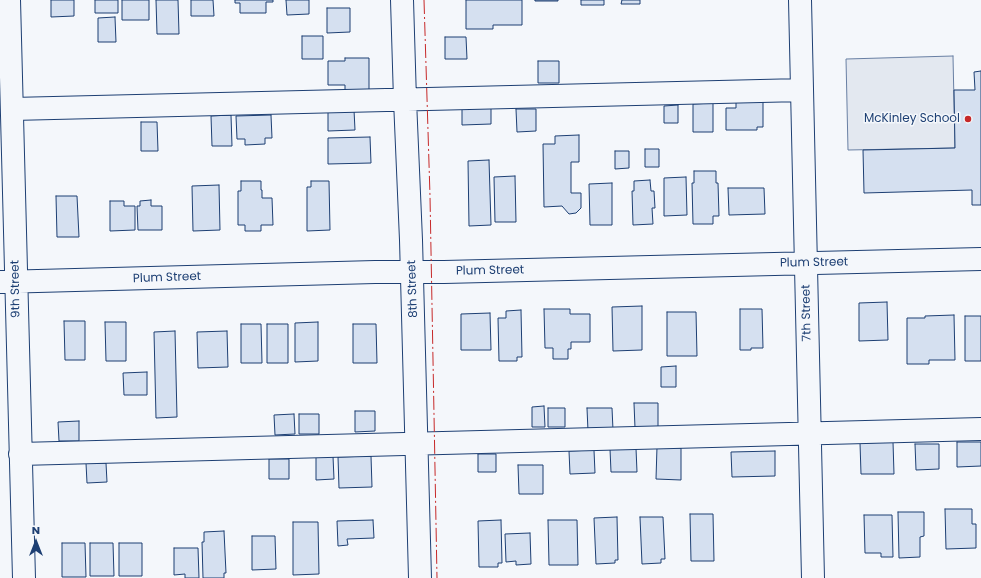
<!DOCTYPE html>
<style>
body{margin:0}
#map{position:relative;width:981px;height:578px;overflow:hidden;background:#f4f7fb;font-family:Poppins,sans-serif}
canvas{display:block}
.north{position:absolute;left:16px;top:522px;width:40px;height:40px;-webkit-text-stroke:3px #f4f7fb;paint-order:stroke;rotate:0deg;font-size:11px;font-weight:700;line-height:16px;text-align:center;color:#1d3f73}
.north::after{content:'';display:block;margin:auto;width:14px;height:18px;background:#1d3f73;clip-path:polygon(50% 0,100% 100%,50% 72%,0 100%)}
</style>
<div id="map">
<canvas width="981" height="578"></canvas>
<div class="north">N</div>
</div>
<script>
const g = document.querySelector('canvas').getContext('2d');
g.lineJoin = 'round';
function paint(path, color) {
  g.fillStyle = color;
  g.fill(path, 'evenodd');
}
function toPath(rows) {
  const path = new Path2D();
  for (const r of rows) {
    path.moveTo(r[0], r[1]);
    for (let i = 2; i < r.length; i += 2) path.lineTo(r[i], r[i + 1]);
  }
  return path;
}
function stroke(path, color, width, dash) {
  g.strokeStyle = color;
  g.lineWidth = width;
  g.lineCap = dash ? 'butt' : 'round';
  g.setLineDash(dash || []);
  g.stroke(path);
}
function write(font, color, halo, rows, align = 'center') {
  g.font = font + ' Poppins,sans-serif';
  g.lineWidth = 3;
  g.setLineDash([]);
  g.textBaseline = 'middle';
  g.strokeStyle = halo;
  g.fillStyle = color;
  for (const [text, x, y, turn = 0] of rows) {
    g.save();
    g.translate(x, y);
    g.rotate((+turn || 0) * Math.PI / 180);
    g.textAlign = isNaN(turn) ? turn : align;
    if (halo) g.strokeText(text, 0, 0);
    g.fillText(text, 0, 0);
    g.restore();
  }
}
const parking = toPath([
 [953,56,955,148,848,150,846,59,953,56]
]);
paint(parking, '#e3e8f0');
stroke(parking, '#687fa3', 1);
const building = toPath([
 [51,0,74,0,74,16,51,17,51,0],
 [95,0,118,0,118,13,95,13,95,0],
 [122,0,149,0,149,20,122,20,122,0],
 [156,0,178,0,179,34,157,34,156,0],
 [191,0,213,0,214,16,191,16,191,0],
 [235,0,273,0,273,2,266,2,266,13,240,13,240,3,235,3,235,0],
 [286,0,309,0,309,14,287,15,286,0],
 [466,0,522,0,522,25,493,25,493,29,466,29,466,0],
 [535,0,558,0,558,1,535,1,535,0],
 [581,0,604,0,604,5,581,5,581,0],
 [622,0,640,0,640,4,621,4,622,0],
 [327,8,350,8,350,32,327,33,327,8],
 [115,17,116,42,98,42,98,18,115,17],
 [302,36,323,36,323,59,302,59,302,36],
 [445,37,466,37,467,59,445,59,445,37],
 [345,58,369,58,369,90,345,91,345,85,328,85,328,61,345,61,345,58],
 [538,61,559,61,559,83,538,83,538,61],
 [981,71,981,205,972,205,972,190,864,193,863,150,955,148,954,90,975,90,974,72,981,71],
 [736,98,763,98,763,127,757,127,757,130,726,130,726,108,736,108,736,98],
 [713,103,713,132,693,132,693,104,713,103],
 [491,105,491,124,462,125,462,106,491,105],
 [678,105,678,123,664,123,664,106,678,105],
 [516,109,536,109,536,131,517,132,516,109],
 [328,110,354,110,355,130,328,131,328,110],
 [231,115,232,146,212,146,211,116,231,115],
 [271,115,272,138,265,138,265,144,245,145,245,139,237,139,236,116,271,115],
 [141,122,157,122,158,151,141,151,141,122],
 [579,135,579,162,571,162,571,193,581,193,581,208,576,213,569,214,562,206,544,207,543,144,555,144,555,136,579,135],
 [370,137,371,163,328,164,328,138,370,137],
 [645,149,659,149,659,167,645,167,645,149],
 [615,151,629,151,629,168,615,169,615,151],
 [489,160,491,225,469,226,468,161,489,160],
 [694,171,716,171,716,183,718,183,719,216,713,216,713,224,693,224,692,183,694,183,694,171],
 [515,176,516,222,495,222,494,177,515,176],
 [686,177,687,215,664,216,664,178,686,177],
 [650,180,651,191,654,191,655,208,652,208,653,224,633,225,632,191,634,191,634,181,650,180],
 [241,181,261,181,261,190,262,190,262,198,272,198,273,225,261,225,261,231,245,231,245,225,238,225,238,191,241,191,241,181],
 [311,181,329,181,330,230,307,231,307,187,311,187,311,181],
 [612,183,612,225,590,225,589,184,612,183],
 [219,185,220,230,193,231,192,186,219,185],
 [728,188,764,188,765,214,729,215,728,188],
 [56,196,77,196,79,237,57,237,56,196],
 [151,200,151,206,162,206,162,230,138,230,137,206,140,206,140,201,151,200],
 [110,201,124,201,124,206,135,206,135,230,110,231,110,201],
 [887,302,888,340,859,341,859,303,887,302],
 [642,306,642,350,613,351,612,307,642,306],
 [544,309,570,309,570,314,590,314,590,342,571,342,571,349,568,349,568,359,553,359,553,348,545,348,544,309],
 [740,309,762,309,763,348,751,348,751,350,740,350,740,309],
 [521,310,522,357,517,357,517,361,499,361,498,318,506,318,506,311,521,310],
 [667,312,696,312,697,356,667,356,667,312],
 [490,313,491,350,461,350,461,314,490,313],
 [954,315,955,360,929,360,929,364,907,364,907,318,925,318,925,316,954,315],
 [965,316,981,316,981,361,965,361,965,316],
 [64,321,85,321,85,360,65,360,64,321],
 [105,322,126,322,126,361,106,361,105,322],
 [318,322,318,361,295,362,295,323,318,322],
 [241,324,261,324,262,363,241,363,241,324],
 [267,324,288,324,288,363,267,363,267,324],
 [353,324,376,324,377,363,353,363,353,324],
 [175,331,177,417,156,418,154,332,175,331],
 [227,331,228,367,198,368,197,332,227,331],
 [676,366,676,387,661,387,661,367,676,366],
 [147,372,147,395,124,395,123,373,147,372],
 [634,403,658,403,658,428,635,428,634,403],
 [544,406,545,427,532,427,532,407,544,406],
 [548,408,565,408,565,427,548,427,548,408],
 [587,408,612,408,613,430,588,431,587,408],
 [355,411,375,411,375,431,355,432,355,411],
 [294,414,295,434,275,435,274,415,294,414],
 [299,414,319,414,319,434,299,434,299,414],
 [79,421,79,441,59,441,58,422,79,421],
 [893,442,894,474,861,474,860,443,893,442],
 [957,442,981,442,981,466,957,467,957,442],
 [915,444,939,444,939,469,916,470,915,444],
 [657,447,681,448,681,480,656,479,657,447],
 [636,448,637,472,611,472,610,449,636,448],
 [594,450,595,473,570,474,569,451,594,450],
 [775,451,775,476,732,477,731,452,775,451],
 [478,454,496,454,496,472,478,472,478,454],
 [333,456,334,479,316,480,316,457,333,456],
 [371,456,372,487,339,488,338,457,371,456],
 [269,459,289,459,289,479,269,479,269,459],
 [86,463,106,463,107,482,87,483,86,463],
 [518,465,543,465,543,494,519,494,518,465],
 [945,509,972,509,972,524,976,524,976,548,946,549,945,509],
 [898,512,924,512,924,536,920,537,920,557,899,558,898,512],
 [690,514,713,514,714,561,691,561,690,514],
 [864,515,892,515,893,557,881,557,881,553,865,553,864,515],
 [617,517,618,560,615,560,615,563,596,564,594,518,617,517],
 [640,517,663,517,665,559,661,559,661,563,642,564,640,517],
 [373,520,374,538,347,539,348,545,338,546,337,521,373,520],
 [501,520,502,563,498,563,498,567,479,567,478,521,501,520],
 [548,520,577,520,578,565,549,565,548,520],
 [293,522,318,522,319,574,293,575,293,522],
 [224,531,226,573,224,573,224,578,203,578,202,542,204,542,204,532,224,531],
 [530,533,531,564,516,565,516,561,506,562,505,534,530,533],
 [252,536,275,536,276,569,252,570,252,536],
 [62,543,85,543,86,577,62,577,62,543],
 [90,543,113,543,114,576,90,576,90,543],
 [119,543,142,543,142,576,119,576,119,543],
 [174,548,198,548,199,578,185,578,185,574,174,575,174,548]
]);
paint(building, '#d5e0f0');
stroke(building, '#1d3f73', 1);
const minor = toPath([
 [9,0,24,578],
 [402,0,405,100,411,240,420,578],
 [800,0,813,578],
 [12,109,802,90],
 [0,282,375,272,444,272,981,259],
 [20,454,981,429]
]);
stroke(minor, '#1d3f73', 24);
stroke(minor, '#f4f7fb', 22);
stroke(toPath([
 [424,0,430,196,437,578]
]), '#c62828', 1, [14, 3, 2, 3]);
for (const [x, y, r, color] of [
 [968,119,4,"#c62828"]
]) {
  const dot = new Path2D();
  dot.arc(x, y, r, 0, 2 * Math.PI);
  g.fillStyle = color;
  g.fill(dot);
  stroke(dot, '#f4f7fb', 1.5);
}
write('12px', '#1d3f73', '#f4f7fb', [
 ["McKinley School",960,119]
], 'right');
write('12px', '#1d3f73', '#f4f7fb', [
 ["Plum Street",814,263,-1],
 ["Plum Street",490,271,-1],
 ["Plum Street",167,278,-2],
 ["9th Street",16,289,-91],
 ["8th Street",413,289,-92],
 ["7th Street",807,313,-91]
]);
</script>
